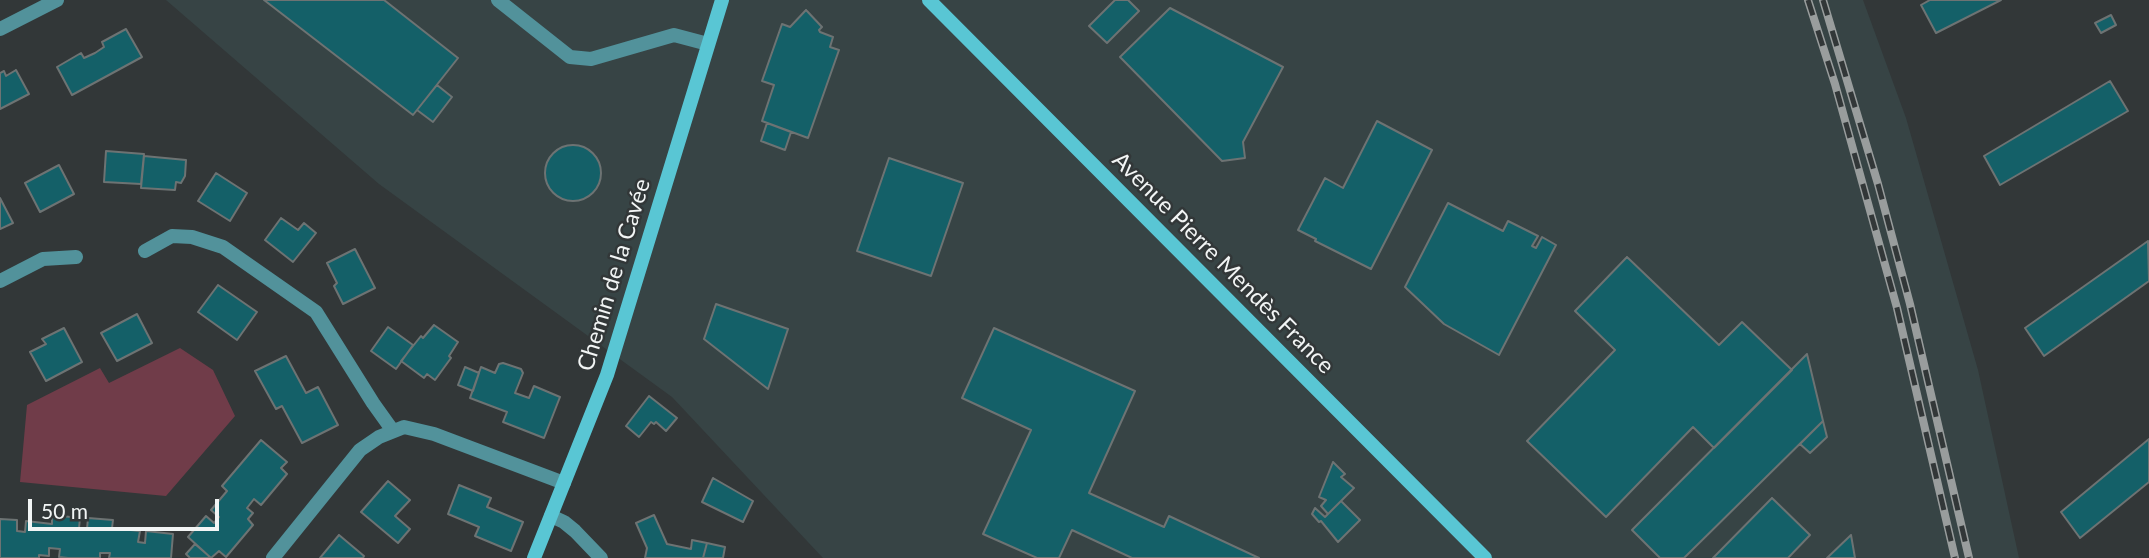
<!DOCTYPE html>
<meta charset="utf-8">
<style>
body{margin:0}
#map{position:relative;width:2149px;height:558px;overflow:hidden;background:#323738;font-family:Lato,sans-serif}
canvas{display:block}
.scale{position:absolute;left:28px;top:499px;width:191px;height:32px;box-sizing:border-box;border:4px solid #f2f5f5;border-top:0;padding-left:9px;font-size:21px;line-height:24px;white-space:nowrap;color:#f2f5f5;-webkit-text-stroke:5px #323738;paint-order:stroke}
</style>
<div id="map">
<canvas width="2149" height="558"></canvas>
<div class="scale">50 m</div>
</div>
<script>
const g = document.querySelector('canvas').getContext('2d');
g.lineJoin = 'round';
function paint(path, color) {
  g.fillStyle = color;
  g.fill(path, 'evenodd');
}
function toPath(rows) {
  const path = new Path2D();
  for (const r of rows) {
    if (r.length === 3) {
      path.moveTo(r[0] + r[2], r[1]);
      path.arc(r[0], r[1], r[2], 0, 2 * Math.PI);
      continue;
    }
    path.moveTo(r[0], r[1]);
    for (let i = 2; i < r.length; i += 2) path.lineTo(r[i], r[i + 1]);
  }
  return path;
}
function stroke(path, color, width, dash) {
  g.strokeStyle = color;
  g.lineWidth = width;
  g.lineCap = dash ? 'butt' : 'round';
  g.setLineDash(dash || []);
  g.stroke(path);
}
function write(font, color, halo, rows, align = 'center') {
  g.font = font + ' Lato,sans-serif';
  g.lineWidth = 5;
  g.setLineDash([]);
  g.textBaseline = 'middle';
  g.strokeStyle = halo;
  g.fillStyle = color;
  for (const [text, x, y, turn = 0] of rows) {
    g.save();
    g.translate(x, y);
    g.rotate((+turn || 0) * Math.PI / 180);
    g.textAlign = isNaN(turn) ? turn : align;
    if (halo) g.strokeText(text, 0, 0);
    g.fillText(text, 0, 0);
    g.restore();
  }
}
paint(toPath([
 [166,0,1863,0,1906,118,1978,370,2019,558,823,558,672,397,379,184]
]), '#374445');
paint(toPath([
 [180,348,213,370,235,416,166,496,20,482,27,405,100,368,109,383]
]), '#703c49');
const building = toPath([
 [264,0,384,0,458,58,413,115,264,0],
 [1115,0,1128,0,1139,11,1107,43,1089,26,1115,0],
 [1930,0,2001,0,1936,33,1921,5,1930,0],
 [1170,8,1283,67,1243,142,1245,158,1222,161,1120,57,1170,8],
 [806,10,822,27,819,30,820,32,833,37,830,47,839,50,808,138,762,121,774,85,762,81,782,24,790,27,806,10],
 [2111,15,2116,25,2101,33,2095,23,2111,15],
 [126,29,142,57,72,95,57,67,81,53,84,58,95,53,104,47,102,42,126,29],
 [16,70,29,94,0,109,0,73,4,71,6,76,16,70],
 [2110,81,2128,111,2000,185,1984,156,2110,81],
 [437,85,452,97,433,122,417,110,437,85],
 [1377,121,1432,150,1371,269,1315,241,1316,239,1298,230,1325,178,1343,188,1377,121],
 [767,123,791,132,785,150,761,141,767,123],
 [573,173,28],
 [106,151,144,154,141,184,104,182,106,151],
 [144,156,186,160,185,176,181,183,176,182,175,190,141,188,144,156],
 [889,158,963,183,931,276,857,251,889,158],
 [59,165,74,194,40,212,25,183,59,165],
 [216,173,247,193,230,221,198,201,216,173],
 [0,198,13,223,0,229,0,198],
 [1448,203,1503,231,1508,221,1538,236,1532,246,1536,248,1542,237,1556,245,1499,355,1444,324,1405,287,1448,203],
 [281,218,298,230,304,223,316,233,293,262,265,240,281,218],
 [2148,241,2149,281,2044,356,2025,328,2148,241],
 [355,249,375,288,343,304,334,286,337,283,327,263,355,249],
 [1627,257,1719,345,1742,322,1792,370,1714,448,1693,427,1606,517,1527,441,1615,350,1575,311,1627,257],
 [218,285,257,312,237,340,198,312,218,285],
 [716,304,788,329,768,389,704,339,716,304],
 [137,314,152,343,117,361,101,333,137,314],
 [434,325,458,342,449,356,451,358,435,380,427,374,424,378,401,361,421,336,423,338,434,325],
 [388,327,413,345,396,369,371,351,388,327],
 [64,328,82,362,46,381,30,352,46,344,42,339,64,328],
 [994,328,1135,391,1089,493,1164,527,1169,516,1259,558,1132,558,1072,530,1059,558,1037,558,983,534,1031,430,962,398,994,328],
 [1807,354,1823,421,1684,558,1660,558,1632,530,1807,354],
 [286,356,306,393,318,387,338,425,302,443,282,406,276,409,255,371,286,356],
 [503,363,521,369,523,373,515,393,529,398,534,386,560,397,544,438,503,422,507,412,470,398,481,367,495,373,499,364,503,363],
 [465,367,479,373,473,391,458,385,465,367],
 [649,396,677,418,666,431,656,422,654,424,651,422,639,437,626,426,649,396],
 [1823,421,1827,437,1810,453,1800,444,1823,421],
 [2149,439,2149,482,2080,538,2061,512,2149,439],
 [261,440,287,462,281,468,287,474,261,505,254,499,247,508,253,513,248,519,253,525,226,557,219,551,211,558,188,537,206,516,214,523,219,517,211,510,227,491,222,486,261,440],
 [1333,462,1345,474,1341,477,1354,488,1328,514,1321,506,1326,500,1319,497,1333,462],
 [713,478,753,501,743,522,702,502,713,478],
 [388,481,410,500,395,516,410,529,398,543,361,512,388,481],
 [459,485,491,498,487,507,523,522,511,551,475,536,479,527,448,514,459,485],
 [1772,498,1810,535,1788,558,1713,558,1772,498],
 [1341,501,1360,520,1338,542,1321,521,1319,522,1312,514,1315,508,1325,517,1341,501],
 [52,515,80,518,79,528,87,529,88,518,113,520,112,528,140,531,138,542,145,543,146,531,173,534,171,558,109,558,110,553,100,553,100,558,68,558,59,557,60,549,49,548,49,556,39,555,39,558,0,558,0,519,17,520,17,531,25,532,26,521,52,524,52,515],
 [654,515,667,544,691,549,692,540,707,543,703,558,645,558,647,548,636,523,654,515],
 [339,535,364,556,363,558,320,558,339,535],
 [1851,535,1855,558,1827,558,1851,535],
 [707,543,725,547,723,558,703,558,707,543],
 [195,544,210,557,208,558,190,558,186,554,195,544]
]);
paint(building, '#146068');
stroke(building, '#6d7373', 2);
stroke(toPath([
 [498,0,570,57,591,59,674,35,708,44],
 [0,29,57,0],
 [145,251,172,236,192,237,223,247,316,312,373,403,393,431],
 [0,281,43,259,76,257],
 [551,516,564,522,575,531,601,558],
 [273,558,360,450,379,437,404,427,434,434,564,483]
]), '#52929b', 14);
stroke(toPath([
 [929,0,1485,558],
 [534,558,607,375,722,0]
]), '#59c6d4', 14);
const rail = toPath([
 [1808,0,1835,84,1897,308,1955,558],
 [1823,0,1878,184,1910,304,1969,558]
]);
stroke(rail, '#999d9d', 8);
stroke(rail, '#323738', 5, [16]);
write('23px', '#f2f5f5', '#323738', [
 ["Avenue Pierre Mendès France",1223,263,45],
 ["Chemin de la Cavée",614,275,-73]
]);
</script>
